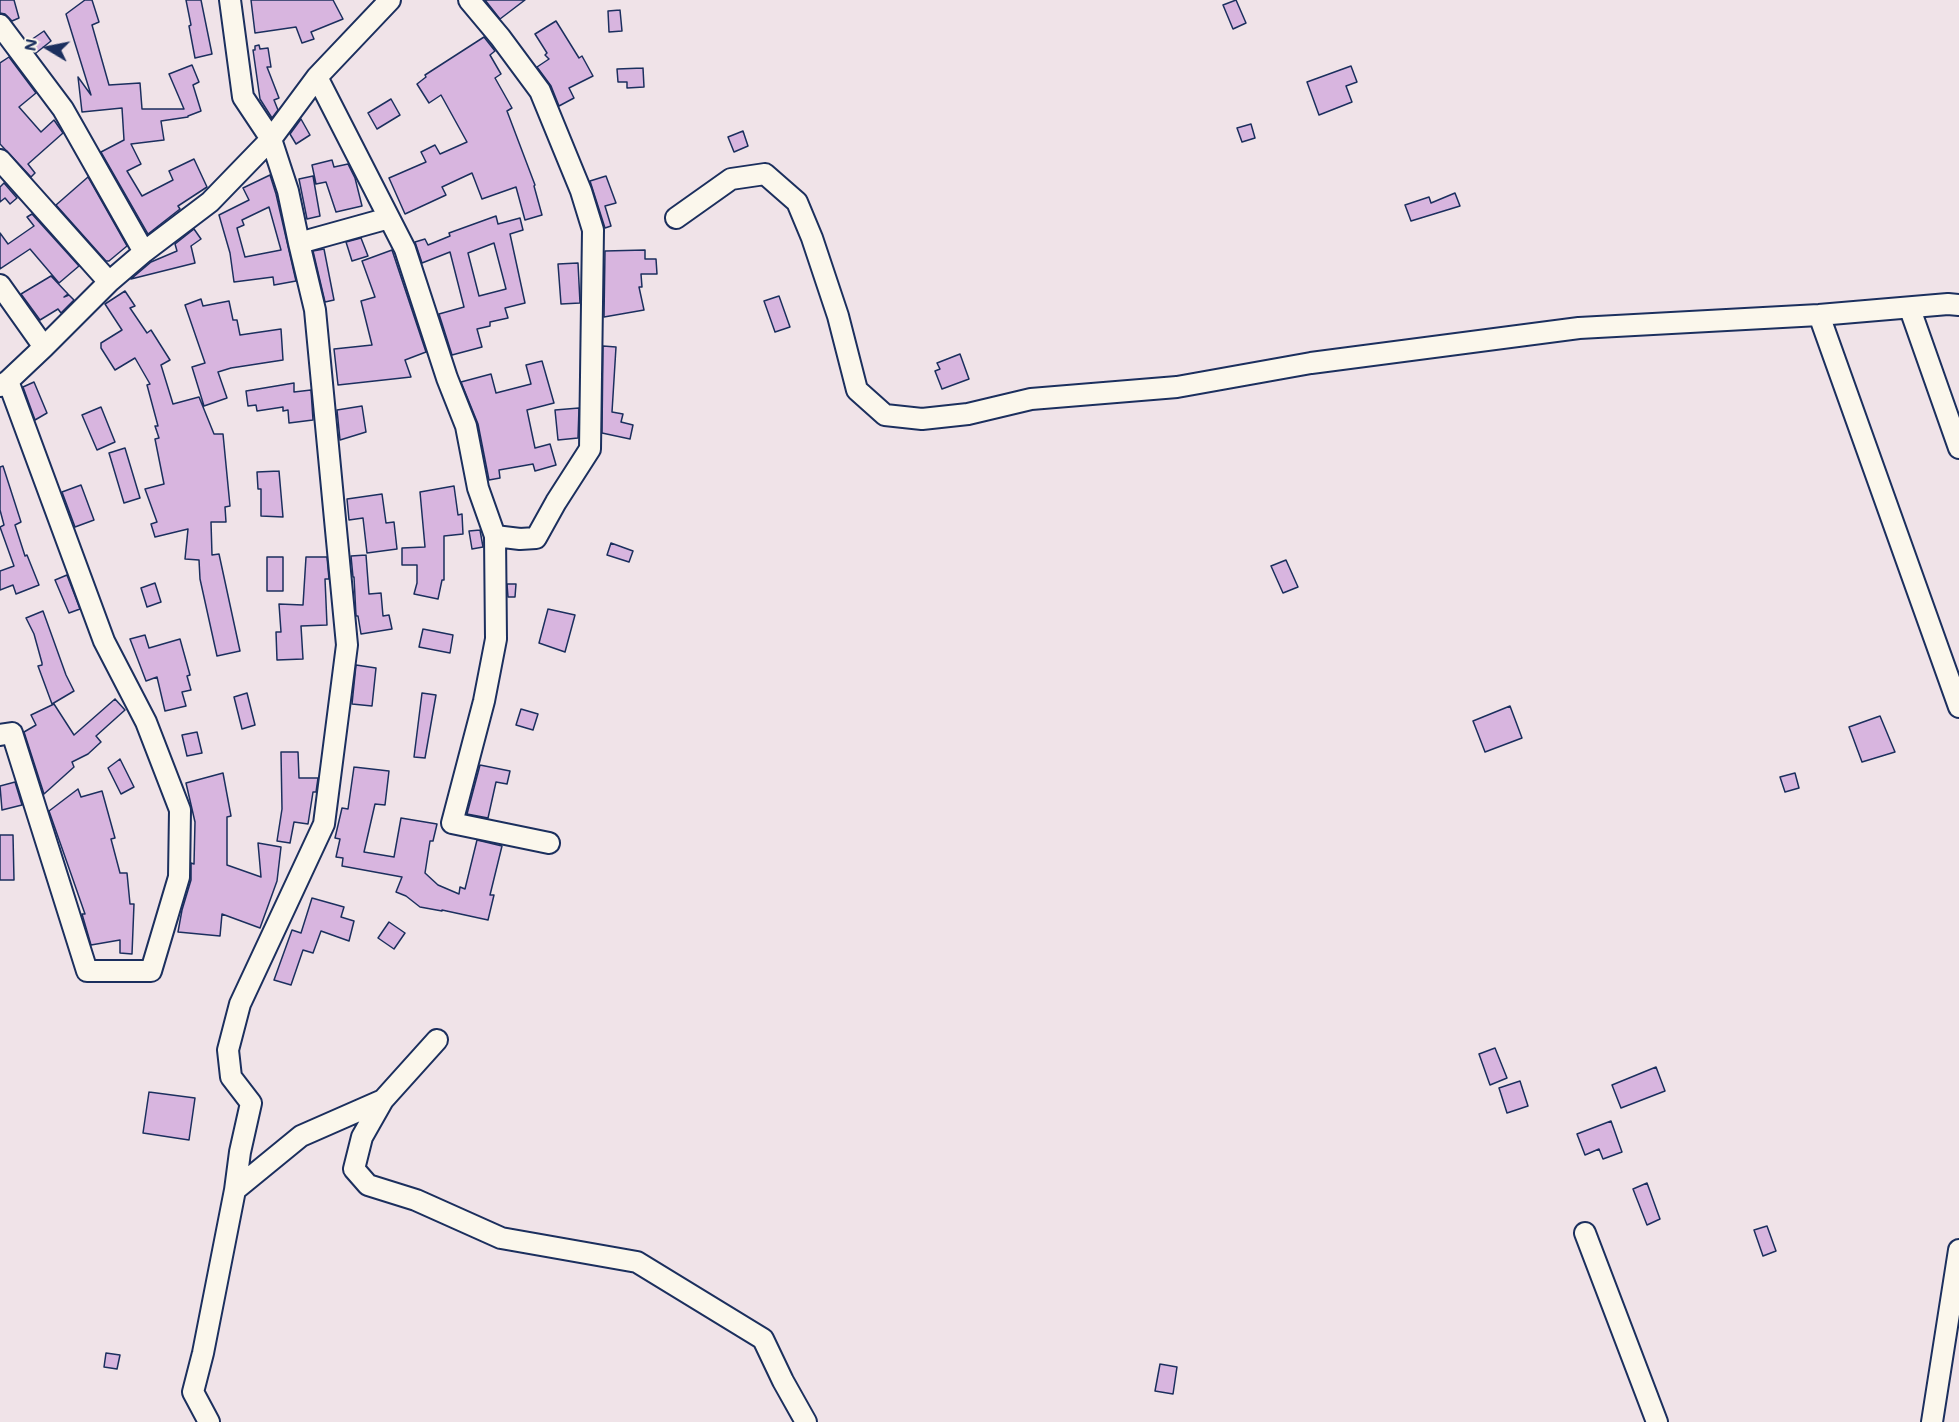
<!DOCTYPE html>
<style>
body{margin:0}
#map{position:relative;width:1959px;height:1422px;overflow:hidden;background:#f0e3e8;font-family:Mali,sans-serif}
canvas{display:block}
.north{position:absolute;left:18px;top:18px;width:60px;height:60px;-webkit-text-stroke:4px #fbf7ec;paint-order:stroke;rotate:280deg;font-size:16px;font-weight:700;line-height:24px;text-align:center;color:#1b2f5e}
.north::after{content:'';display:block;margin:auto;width:21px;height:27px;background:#1b2f5e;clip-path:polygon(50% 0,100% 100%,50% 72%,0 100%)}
</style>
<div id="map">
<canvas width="1959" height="1422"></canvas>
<div class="north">N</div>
</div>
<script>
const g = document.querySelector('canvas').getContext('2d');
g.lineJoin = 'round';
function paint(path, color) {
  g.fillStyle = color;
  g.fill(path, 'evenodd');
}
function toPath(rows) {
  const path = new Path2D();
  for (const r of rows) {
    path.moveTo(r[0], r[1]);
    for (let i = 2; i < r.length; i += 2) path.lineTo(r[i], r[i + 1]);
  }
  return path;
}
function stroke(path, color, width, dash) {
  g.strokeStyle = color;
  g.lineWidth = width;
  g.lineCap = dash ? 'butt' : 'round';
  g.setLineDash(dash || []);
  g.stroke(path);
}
const building = toPath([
 [0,0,14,0,19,18,12,21,5,14,0,13,0,0],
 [85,0,92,0,99,22,92,25,109,85,140,83,142,109,184,109,169,74,192,65,199,82,193,85,201,111,188,116,188,117,161,121,164,140,131,144,141,164,127,171,142,196,173,180,169,171,194,159,207,187,178,206,180,209,148,234,101,152,124,140,122,108,82,112,78,77,91,95,66,14,85,0],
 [186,0,201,0,212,54,195,58,189,26,191,25,186,0],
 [251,0,333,0,343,19,311,32,314,39,302,43,296,27,255,33,251,0],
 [485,0,525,0,500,19,485,0],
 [1236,0,1246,23,1233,29,1223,5,1236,0],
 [620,10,622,31,609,32,608,11,620,10],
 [556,21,579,58,582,56,593,76,569,88,574,98,559,106,551,86,537,67,549,59,545,55,547,53,535,34,556,21],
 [44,31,51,41,36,53,28,42,44,31],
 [484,37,495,51,490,55,501,74,495,78,512,108,507,111,535,185,534,186,542,215,525,220,516,187,482,199,472,173,442,187,446,195,405,214,389,178,426,162,421,152,435,145,440,154,467,142,441,95,429,103,417,84,426,77,425,75,484,37],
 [259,45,260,49,268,48,271,67,267,67,279,98,274,100,278,110,272,118,260,99,253,50,255,50,255,46,259,45],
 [9,57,36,93,19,107,41,132,54,120,63,133,28,164,35,173,31,177,0,144,0,63,9,57],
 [1351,66,1357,82,1346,86,1352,102,1319,115,1307,82,1351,66],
 [643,68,644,87,627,88,627,82,618,82,617,69,643,68],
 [391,99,400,115,377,129,368,113,391,99],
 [301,119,310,135,296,144,290,134,301,119],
 [1251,124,1255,138,1242,142,1237,128,1251,124],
 [743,131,748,146,734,152,728,137,743,131],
 [332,160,334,167,348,164,355,178,362,206,336,212,326,182,316,184,312,165,332,160],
 [270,175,276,194,296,281,274,285,273,277,234,282,230,253,219,215,249,200,243,188,270,175],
 [269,207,281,250,245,257,237,228,244,225,242,220,269,207],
 [313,176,320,216,307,219,299,179,313,176],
 [606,176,616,203,605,206,611,226,605,228,590,181,606,176],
 [88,177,127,246,109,261,106,261,56,205,88,177],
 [4,183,17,198,10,204,5,198,0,202,0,187,4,183],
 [1455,193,1460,206,1411,221,1405,205,1429,197,1431,203,1455,193],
 [32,214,79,266,59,283,30,249,0,269,0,233,8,244,34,226,27,217,32,214],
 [496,216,498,224,520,218,523,230,510,234,525,303,505,308,508,318,490,322,490,326,477,329,482,347,452,355,439,314,464,307,450,252,422,263,415,242,425,239,428,245,450,236,449,233,496,216],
 [494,243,506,289,479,296,468,253,494,243],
 [194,229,201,239,191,246,195,263,131,279,151,262,177,251,175,244,194,229],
 [361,238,368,256,352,261,346,242,361,238],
 [324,249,334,300,325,302,313,251,324,249],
 [392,250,426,352,405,360,411,377,338,385,334,349,372,345,361,301,375,297,362,261,392,250],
 [645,250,645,259,656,259,657,274,641,274,642,287,639,287,644,310,604,317,605,251,645,250],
 [578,263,580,303,561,304,558,264,578,263],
 [51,276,68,294,64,297,69,295,74,300,61,313,58,309,40,320,21,294,51,276],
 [125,291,135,306,130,308,147,333,151,330,170,360,161,365,173,404,199,397,214,434,223,434,230,506,225,507,226,522,211,522,212,555,219,554,240,651,217,656,200,579,199,560,185,559,188,529,155,537,151,524,157,522,145,489,164,484,155,439,159,438,155,426,158,426,147,385,150,384,135,358,115,370,101,348,101,343,122,330,105,304,125,291],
 [779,296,790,327,775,332,764,301,779,296],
 [201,299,203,306,229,301,233,320,237,320,240,335,281,329,283,360,231,368,218,372,227,398,204,406,192,367,205,363,185,305,201,299],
 [603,346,616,347,612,412,623,414,621,422,633,425,630,439,602,433,603,346],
 [960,354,969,379,942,389,935,371,940,369,937,363,960,354],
 [542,361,554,403,527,410,535,448,550,444,556,465,535,471,533,464,499,470,500,478,489,480,478,424,461,382,491,374,496,393,531,384,526,365,542,361],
 [34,382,47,413,35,420,23,387,34,382],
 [294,383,294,392,311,390,313,420,289,423,288,410,283,411,283,407,257,411,256,405,248,406,246,391,294,383],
 [362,406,366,432,340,440,337,410,362,406],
 [101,407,115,442,97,450,82,415,101,407],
 [579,408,578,438,558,440,555,410,579,408],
 [125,448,140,498,124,503,109,453,125,448],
 [3,466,21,522,15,525,25,556,27,555,39,585,16,594,13,585,0,590,0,571,14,566,0,527,4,525,0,510,0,467,3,466],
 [279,471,283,517,261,516,261,489,258,489,257,472,279,471],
 [81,485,94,520,75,527,62,492,81,485],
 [454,486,458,515,462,514,463,534,444,536,444,580,442,580,438,599,414,594,417,583,417,565,402,565,402,548,425,547,420,492,454,486],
 [382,494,386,523,394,522,397,549,367,553,363,518,349,520,347,499,382,494],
 [480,530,483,547,472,549,469,531,480,530],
 [611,543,633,551,629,562,607,555,611,543],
 [366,555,369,594,381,593,383,616,389,615,392,629,361,634,358,616,356,616,354,577,353,577,351,556,366,555],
 [267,557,283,557,283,591,267,591,267,557],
 [306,557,327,557,329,579,325,579,327,625,301,626,303,659,277,660,276,632,281,632,279,604,303,605,306,557],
 [1286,560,1298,587,1283,593,1271,566,1286,560],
 [67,575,80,609,69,613,55,580,67,575],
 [155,583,161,602,147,607,141,588,155,583],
 [507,584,516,584,515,597,508,597,507,584],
 [548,609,575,615,565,652,539,643,548,609],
 [43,611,66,675,74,691,52,704,38,666,42,665,42,663,34,634,26,618,43,611],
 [423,629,453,635,450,653,419,647,423,629],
 [145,635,149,648,180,639,190,675,187,676,191,690,182,692,186,706,165,711,157,677,146,681,130,639,145,635],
 [356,665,376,668,372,706,352,704,356,665],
 [247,693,255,725,242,729,234,697,247,693],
 [422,693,436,695,425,758,414,757,422,693],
 [115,699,125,710,96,736,101,742,88,754,72,762,74,767,44,794,24,732,36,725,31,715,54,704,74,735,115,699],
 [1510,706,1522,738,1485,752,1473,721,1510,706],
 [521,709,538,714,533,730,516,725,521,709],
 [1880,716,1895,752,1862,762,1849,727,1880,716],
 [197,732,202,753,187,756,182,735,197,732],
 [281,752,298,752,299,778,318,778,316,792,313,792,308,824,294,822,290,843,277,841,282,809,281,752],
 [120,759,134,787,121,794,108,768,120,759],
 [480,765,510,771,507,784,496,782,488,818,467,814,480,765],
 [354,767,389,771,385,805,375,804,364,852,394,857,401,818,437,824,433,841,430,841,425,873,438,885,459,894,460,887,465,889,477,840,502,846,490,895,494,895,488,920,442,910,442,911,420,907,406,896,396,892,402,877,342,866,343,858,336,857,340,839,335,838,342,808,348,809,354,767],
 [223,773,231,816,227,817,227,865,261,877,258,843,281,847,277,881,260,928,222,914,220,936,178,932,182,910,191,880,191,863,194,864,195,822,186,783,223,773],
 [1795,773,1799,788,1785,792,1780,777,1795,773],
 [15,782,22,805,2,810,0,786,15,782],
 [78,789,81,797,102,791,115,838,111,839,120,873,127,873,130,904,134,904,132,954,120,953,120,940,91,945,82,914,85,914,49,811,78,789],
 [0,835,13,835,14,880,0,880,0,835],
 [312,898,344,907,341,917,354,921,349,941,321,931,313,953,303,950,291,985,274,980,292,930,301,933,312,898],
 [389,922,405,933,394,949,378,938,389,922],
 [1495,1048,1507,1078,1490,1085,1479,1054,1495,1048],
 [1656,1067,1665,1091,1621,1108,1612,1085,1656,1067],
 [1520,1081,1528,1106,1507,1113,1499,1088,1520,1081],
 [149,1092,195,1098,189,1140,143,1133,149,1092],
 [1611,1121,1622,1152,1603,1159,1599,1149,1585,1155,1577,1134,1611,1121],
 [1647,1183,1660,1219,1647,1225,1633,1189,1647,1183],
 [1767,1226,1776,1251,1763,1256,1754,1230,1767,1226],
 [106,1353,120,1355,117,1369,104,1367,106,1353],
 [1160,1364,1177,1367,1173,1394,1155,1391,1160,1364]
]);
paint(building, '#d8b5df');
stroke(building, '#1b2f5e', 1.5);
const minor = toPath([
 [469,0,500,37,540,91,581,191,593,230,590,449,556,502,536,538,520,539,495,536],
 [0,25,63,109,144,252],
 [317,77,405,249,447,378,466,426,478,488,495,536,496,639,484,701,452,823,549,843],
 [0,160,109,282],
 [676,218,731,179,765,174,797,202,812,238,838,316,857,390,885,415,922,419,968,414,1031,399,1177,387,1311,363,1579,328,1819,315,1948,304,1959,305],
 [299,243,389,218],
 [0,285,44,347],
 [1910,309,1959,448],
 [1819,315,1959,707],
 [0,386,8,381,44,347,109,282,144,252,210,202,271,139,317,77,390,0],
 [0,735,12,733,87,971,151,971,179,877,180,810,146,722,104,641,8,381],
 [383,1100,362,1137,354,1169,368,1185,416,1200,501,1238,637,1262,763,1339,783,1381,806,1422],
 [235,1190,301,1136,383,1100,437,1040],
 [1585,1233,1657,1422],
 [209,1422,193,1392,203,1353,235,1190,240,1152,251,1103,231,1077,228,1050,240,1004,324,824,347,645,315,310,299,243,288,191,271,139,243,97,230,0],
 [1932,1422,1959,1250]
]);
stroke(minor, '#1b2f5e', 24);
stroke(minor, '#fbf7ec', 20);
</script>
